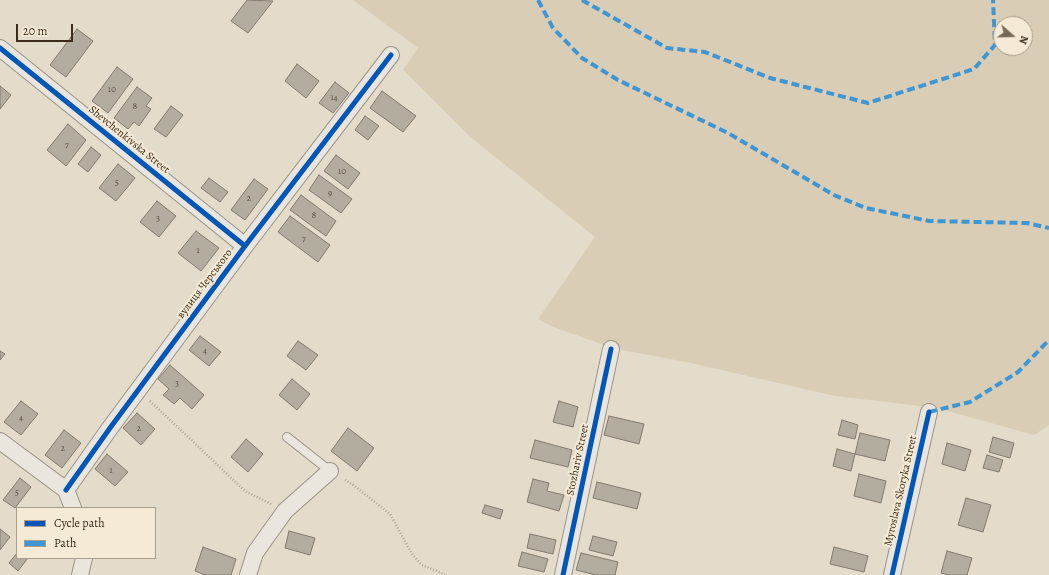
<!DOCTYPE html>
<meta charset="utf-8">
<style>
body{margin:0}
#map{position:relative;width:1049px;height:575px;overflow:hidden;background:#e4dcca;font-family:Alegreya,serif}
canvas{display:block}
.legend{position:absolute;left:16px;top:507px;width:140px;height:52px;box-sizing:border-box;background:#f5ead6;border:1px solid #aa9e8b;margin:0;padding:5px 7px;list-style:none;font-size:12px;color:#3a2b1a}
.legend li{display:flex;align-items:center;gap:8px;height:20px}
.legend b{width:20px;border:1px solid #aa9e8b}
.north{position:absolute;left:993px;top:16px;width:40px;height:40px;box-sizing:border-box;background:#f5ead6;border:1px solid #aa9e8b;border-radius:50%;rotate:110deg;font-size:11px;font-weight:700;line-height:16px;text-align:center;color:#3a2b1a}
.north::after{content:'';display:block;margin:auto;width:14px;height:18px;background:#766958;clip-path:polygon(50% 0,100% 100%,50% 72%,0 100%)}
.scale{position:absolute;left:16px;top:24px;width:57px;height:18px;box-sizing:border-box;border:2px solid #3a2b1a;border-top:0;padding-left:5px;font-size:12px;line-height:14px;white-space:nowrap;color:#3a2b1a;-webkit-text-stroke:3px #f5ead6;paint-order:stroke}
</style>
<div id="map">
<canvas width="1049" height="575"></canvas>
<ul class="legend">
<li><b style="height:5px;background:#0057b8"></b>Cycle path</li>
<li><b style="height:5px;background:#3e96d4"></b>Path</li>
</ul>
<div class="north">N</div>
<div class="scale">20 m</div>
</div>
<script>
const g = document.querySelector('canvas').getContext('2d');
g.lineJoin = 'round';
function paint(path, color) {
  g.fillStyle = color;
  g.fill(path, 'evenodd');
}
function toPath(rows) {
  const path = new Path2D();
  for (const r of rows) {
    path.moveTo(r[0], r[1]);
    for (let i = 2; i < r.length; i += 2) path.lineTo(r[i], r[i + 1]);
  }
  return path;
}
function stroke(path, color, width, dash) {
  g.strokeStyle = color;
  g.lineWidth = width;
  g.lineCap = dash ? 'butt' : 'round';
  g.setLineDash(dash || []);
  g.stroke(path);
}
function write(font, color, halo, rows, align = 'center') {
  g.font = font + ' Alegreya,serif';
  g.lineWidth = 4;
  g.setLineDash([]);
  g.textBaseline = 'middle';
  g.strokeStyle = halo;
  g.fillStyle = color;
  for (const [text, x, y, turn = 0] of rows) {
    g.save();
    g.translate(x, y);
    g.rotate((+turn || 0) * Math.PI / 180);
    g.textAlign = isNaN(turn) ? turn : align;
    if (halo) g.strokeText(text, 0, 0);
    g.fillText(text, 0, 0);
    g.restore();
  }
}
paint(toPath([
 [353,0,1049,0,1049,425,1034,435,937,408,835,396,691,363,612,348,551,326,538,319,595,237,469,136,403,70,418,48],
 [1001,24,1025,24,1025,48,1001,48]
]), '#d9cdb5');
const building = toPath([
 [247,0,273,1,248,33,231,21,247,0],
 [77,29,93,41,66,77,50,65,77,29],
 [297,64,319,81,306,98,285,81,297,64],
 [117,67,133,79,108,113,92,101,117,67],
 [335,82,349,93,333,113,319,103,335,82],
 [0,86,11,95,0,109,0,86],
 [137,87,152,98,146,106,151,109,139,126,134,122,128,129,114,118,137,87],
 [382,91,416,116,403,132,370,108,382,91],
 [171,106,183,115,166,137,154,129,171,106],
 [365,116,379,126,368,140,355,130,365,116],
 [68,124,86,140,66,166,47,150,68,124],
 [91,147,101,155,88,172,78,164,91,147],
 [336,155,360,173,348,189,324,171,336,155],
 [118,164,135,178,116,201,99,188,118,164],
 [319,175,352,199,341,213,309,190,319,175],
 [209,178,228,192,220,202,201,188,209,178],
 [254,179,268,189,245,220,231,210,254,179],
 [301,195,336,221,326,236,290,210,301,195],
 [157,201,176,216,159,237,140,222,157,201],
 [290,216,330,245,318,262,278,232,290,216],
 [196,231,219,248,201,271,178,253,196,231],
 [200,336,221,352,209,366,189,350,200,336],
 [298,341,318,355,306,370,287,356,298,341],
 [0,351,5,354,0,360,0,351],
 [170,365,204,395,192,409,180,398,174,404,163,395,169,389,158,379,170,365],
 [292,379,310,394,297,410,279,395,292,379],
 [21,401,38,414,21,435,4,422,21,401],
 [559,401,578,407,573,427,553,422,559,401],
 [137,413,155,429,141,445,123,428,137,413],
 [609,416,644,424,639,444,604,435,609,416],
 [842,420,858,425,855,439,838,435,842,420],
 [348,428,374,448,357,471,331,451,348,428],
 [64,430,81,443,62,468,45,455,64,430],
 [860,433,890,440,885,461,855,454,860,433],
 [993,437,1014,443,1010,458,989,452,993,437],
 [246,439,263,454,248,472,231,457,246,439],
 [535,440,572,450,568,467,530,458,535,440],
 [947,443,971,450,965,471,942,464,947,443],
 [837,449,855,454,851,471,833,466,837,449],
 [107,454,128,472,115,486,95,469,107,454],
 [987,455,1003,460,999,472,983,468,987,455],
 [859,474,886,481,881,503,854,496,859,474],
 [20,478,31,487,15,508,3,500,20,478],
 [533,479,549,483,547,491,564,495,559,511,527,502,533,479],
 [597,482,641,493,637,509,593,498,597,482],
 [966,498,991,505,983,532,958,525,966,498],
 [485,505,503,510,500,519,482,513,485,505],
 [0,529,10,537,0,550,0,529],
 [289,531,315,538,310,555,285,548,289,531],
 [530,534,556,540,553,554,527,548,530,534],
 [593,536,617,542,613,556,589,550,593,536],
 [203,547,236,559,231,575,205,575,195,571,203,547],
 [834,547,868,556,864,572,830,564,834,547],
 [947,551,972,558,967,575,949,575,941,573,947,551],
 [522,552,548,559,544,572,518,566,522,552],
 [17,553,17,558,28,558,18,571,9,563,17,553],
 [581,553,618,562,615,575,596,575,576,570,581,553]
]);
paint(building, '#b3ada0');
stroke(building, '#817a6f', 1);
const service = toPath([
 [287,437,330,471]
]);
const minor = toPath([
 [0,48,245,246],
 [0,441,66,490],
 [66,490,110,428,245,246,391,55],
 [66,490,73,508],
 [80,575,84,558],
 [248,575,255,553,285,511,330,471],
 [563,575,611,349],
 [892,575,929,412]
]);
stroke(service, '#999286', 10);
stroke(minor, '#999286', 18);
stroke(toPath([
 [150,401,245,491,271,504],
 [345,480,352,484,390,514,412,554,422,565,446,575]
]), '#aaa69d', 2.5, [1, 2]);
stroke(service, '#eae5dd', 8);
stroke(minor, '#eae5dd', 16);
stroke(toPath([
 [538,0,553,28,582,58,618,80,728,133,834,195,866,208,929,221,1027,223,1049,228],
 [582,0,667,48,705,52,770,78,868,103,974,69,995,45,993,0],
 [929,412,970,402,1018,372,1049,340]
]), '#3e96d4', 4, [8, 4]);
stroke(toPath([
 [0,48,245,246],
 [66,490,110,428,245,246,391,55],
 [563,575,611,349],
 [892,575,929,412]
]), '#0057b8', 5);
write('9px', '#584c3c', null, [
 ["10",112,90],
 ["14",334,98],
 ["8",135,107],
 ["7",67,145],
 ["10",342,172],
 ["5",117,183],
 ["9",330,194],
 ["2",249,199],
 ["8",314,216],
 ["3",158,219],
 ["7",304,239],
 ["1",198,251],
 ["4",205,351],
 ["3",177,384],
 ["4",21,418],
 ["2",139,429],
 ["2",63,449],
 ["1",111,471],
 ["5",17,493]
]);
write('11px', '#3a2b1a', '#f5ead6', [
 ["Shevchenkivska Street",129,140,39],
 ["вулиця Черського",205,284,-53],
 ["Stozhariv Street",578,460,-78],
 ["Myroslava Skoryka Street",901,491,-77]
]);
</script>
